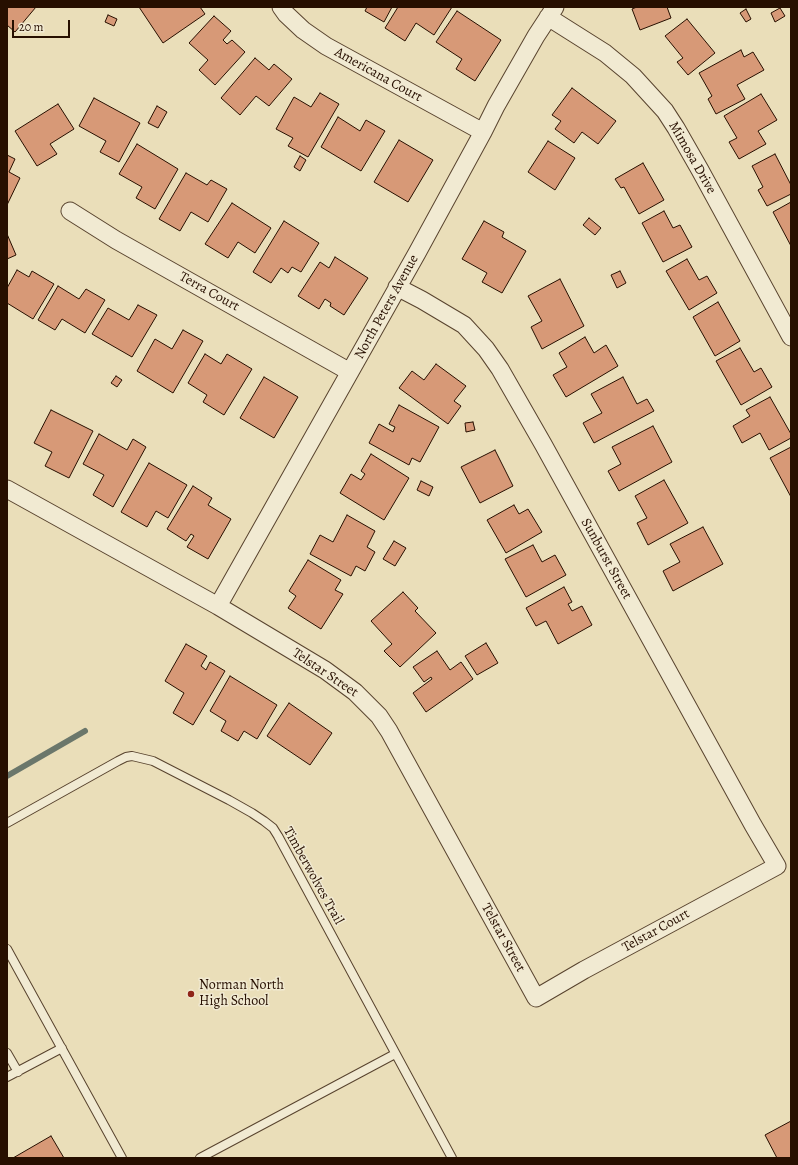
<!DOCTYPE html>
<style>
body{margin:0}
#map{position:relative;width:798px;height:1165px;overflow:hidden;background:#eadeb9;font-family:Alegreya,serif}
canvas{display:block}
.frame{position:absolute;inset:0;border:8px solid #270f00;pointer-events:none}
.scale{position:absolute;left:12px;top:20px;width:58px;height:18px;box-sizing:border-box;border:2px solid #270f00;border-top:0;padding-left:5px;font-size:12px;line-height:14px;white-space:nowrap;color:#270f00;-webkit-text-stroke:3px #f1ead2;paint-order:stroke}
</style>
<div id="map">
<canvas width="798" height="1165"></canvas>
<div class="frame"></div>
<div class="scale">20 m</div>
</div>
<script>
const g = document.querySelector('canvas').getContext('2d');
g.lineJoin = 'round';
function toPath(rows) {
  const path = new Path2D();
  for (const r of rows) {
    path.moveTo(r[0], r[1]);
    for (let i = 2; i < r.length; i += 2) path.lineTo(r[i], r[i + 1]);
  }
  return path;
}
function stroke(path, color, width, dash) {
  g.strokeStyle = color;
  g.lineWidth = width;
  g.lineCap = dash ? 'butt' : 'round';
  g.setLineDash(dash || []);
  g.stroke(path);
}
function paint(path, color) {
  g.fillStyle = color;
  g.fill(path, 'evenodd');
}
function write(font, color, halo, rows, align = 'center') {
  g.font = font + ' Alegreya,serif';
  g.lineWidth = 3;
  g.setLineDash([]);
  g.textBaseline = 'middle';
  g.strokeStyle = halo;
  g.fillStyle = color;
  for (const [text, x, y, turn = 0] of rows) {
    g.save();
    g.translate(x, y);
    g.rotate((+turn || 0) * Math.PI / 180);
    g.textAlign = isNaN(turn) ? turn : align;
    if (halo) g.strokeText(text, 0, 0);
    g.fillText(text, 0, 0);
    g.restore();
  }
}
stroke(toPath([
 [7,776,85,731]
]), '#6b776b', 6);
const building = toPath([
 [7,7,36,7,15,32,7,25,7,7],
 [139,7,200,7,205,14,163,43,139,7],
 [367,7,392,7,384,22,365,11,367,7],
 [398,7,452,7,434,35,416,23,405,41,385,28,398,7],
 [637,7,667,7,671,18,640,30,632,9,637,7],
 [780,8,785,16,775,22,771,13,780,8],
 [746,9,751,19,746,22,740,13,746,9],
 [457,11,501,40,475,81,456,69,462,59,436,42,457,11],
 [108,15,117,19,114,26,105,22,108,15],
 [214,16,231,31,223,40,227,44,232,40,245,52,215,85,199,70,208,60,189,43,214,16],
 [687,19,715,53,688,75,677,62,683,58,665,36,687,19],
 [741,50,744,57,753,52,764,70,737,85,745,99,716,114,708,99,712,96,699,73,741,50],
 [255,58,269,70,274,64,292,79,269,106,256,96,240,115,221,98,255,58],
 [572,88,616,121,598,144,582,132,574,143,555,129,561,121,552,115,572,88],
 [320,93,339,104,308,157,288,146,293,138,276,129,294,97,311,107,320,93],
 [761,94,777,120,758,131,766,144,739,159,729,142,737,138,724,116,761,94],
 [94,98,140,123,119,162,100,152,106,141,79,126,94,98],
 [58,104,74,129,50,144,57,154,37,166,15,131,58,104],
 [157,106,167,112,158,128,148,123,157,106],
 [338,117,360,131,366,120,385,131,361,171,321,147,338,117],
 [399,140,433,160,408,202,374,182,399,140],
 [548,141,575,158,555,190,528,172,548,141],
 [137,144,178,169,155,209,136,198,142,187,119,174,137,144],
 [775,154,791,185,791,194,767,206,758,190,763,187,752,166,775,154],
 [7,155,15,159,9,172,20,178,7,205,7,155],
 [300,156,306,160,300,171,294,167,300,156],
 [643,163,664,200,639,214,624,187,621,188,615,179,643,163],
 [186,173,207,185,211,180,227,189,208,222,191,212,180,231,159,219,186,173],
 [791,202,791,246,773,212,791,202],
 [232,203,271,228,255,253,238,242,228,258,205,244,232,203],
 [664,211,673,228,680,225,692,247,663,262,642,223,664,211],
 [589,218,601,228,595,235,583,225,589,218],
 [284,221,319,243,301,272,292,267,288,273,281,268,271,283,253,272,284,221],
 [484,221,504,232,502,237,526,251,502,293,482,282,487,273,462,259,484,221],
 [7,234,16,255,7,259,7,234],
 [335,257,368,278,344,315,330,306,331,303,325,299,319,309,298,296,320,262,329,268,335,257],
 [687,259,699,280,707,276,717,293,689,310,666,271,687,259],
 [17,270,29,277,32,271,54,284,33,319,7,303,7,288,17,270],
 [620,271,626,283,617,288,611,275,620,271],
 [560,279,584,326,542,349,531,327,542,321,528,296,560,279],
 [58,286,79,299,86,289,105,300,85,333,62,319,55,330,38,320,58,286],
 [718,302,740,341,715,356,693,317,718,302],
 [138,305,157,315,132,357,92,334,108,308,129,320,138,305],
 [183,330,203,341,173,393,137,371,155,339,172,349,183,330],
 [585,337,594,353,606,345,618,366,566,397,553,375,567,367,559,353,585,337],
 [740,348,754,372,761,368,772,387,741,405,716,361,740,348],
 [205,354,221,364,227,354,252,369,224,415,203,402,207,395,188,383,205,354],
 [436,364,466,386,454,401,461,406,448,424,399,388,412,371,424,380,436,364],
 [116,376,122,380,117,387,111,383,116,376],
 [264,377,298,397,274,438,240,418,264,377],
 [623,377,637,404,647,399,654,411,594,443,583,423,602,413,591,394,623,377],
 [770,397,791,434,791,438,769,450,760,433,742,443,733,426,750,416,746,410,770,397],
 [399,405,439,427,420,462,412,458,409,465,369,443,379,424,393,432,395,427,389,424,399,405],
 [51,410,93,431,69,478,45,466,52,452,34,443,51,410],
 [473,422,475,430,466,432,465,423,473,422],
 [653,426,672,462,619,491,608,471,621,464,612,447,653,426],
 [99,434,127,450,133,439,146,447,113,507,93,495,104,475,83,464,99,434],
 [791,447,791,497,770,458,791,447],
 [495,450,513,486,480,503,461,467,495,450],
 [371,454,409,478,384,520,340,493,351,474,361,480,365,474,361,471,371,454],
 [149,463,187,485,168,518,156,511,147,527,121,512,149,463],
 [664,480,688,523,648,545,637,523,647,518,635,496,664,480],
 [421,481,433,487,429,496,417,490,421,481],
 [193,486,212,498,208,505,231,519,208,559,187,547,194,536,191,534,186,541,167,529,193,486],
 [514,505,519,514,528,509,542,532,506,553,487,520,514,505],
 [347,515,375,531,367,547,375,552,365,571,356,566,351,576,310,554,320,535,333,542,347,515],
 [703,527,723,564,673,591,663,571,680,562,670,544,703,527],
 [394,541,406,548,395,566,383,559,394,541],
 [533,545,542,562,555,555,566,575,526,597,505,559,533,545],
 [308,560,341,580,335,590,343,594,321,629,288,608,296,596,289,591,308,560],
 [564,587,572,602,568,604,572,611,582,606,592,625,558,644,546,621,536,626,526,608,564,587],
 [403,592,418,608,415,611,436,633,400,667,384,651,392,644,371,621,403,592],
 [486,643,498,663,477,675,465,656,486,643],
 [186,644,207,656,201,666,206,670,210,662,225,671,193,725,173,713,184,693,165,681,186,644],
 [437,651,450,670,461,662,473,679,426,712,413,693,432,679,431,677,424,682,413,667,437,651],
 [230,676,277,705,257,739,244,731,238,741,221,731,226,721,210,711,230,676],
 [289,703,332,733,310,765,267,736,289,703],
 [791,1121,791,1158,777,1158,765,1135,791,1121],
 [51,1136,64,1158,13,1158,51,1136]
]);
paint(building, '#d79977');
stroke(building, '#270f00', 1);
const lane = toPath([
 [7,823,118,761,126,757,132,756,153,761,229,800,252,813,264,821,273,828,278,836,452,1158],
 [7,949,122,1158],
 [7,1053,18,1072],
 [7,1077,62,1048],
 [200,1158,395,1054]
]);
const street = toPath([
 [281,7,286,14,303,30,326,46,483,132],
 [548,17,605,53,633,76,665,111,676,128,700,170,791,337],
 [70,211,116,240,350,372],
 [7,489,218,606,325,670,355,692,379,716,389,731,536,998,584,970,777,866,753,825,543,444,500,369,486,349,464,325,422,300,397,287],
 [218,606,417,253,483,132,496,106,536,36,555,7]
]);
stroke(lane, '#58432e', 10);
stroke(street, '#58432e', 19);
stroke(lane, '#f1ead2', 8);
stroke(street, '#f1ead2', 17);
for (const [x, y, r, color] of [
 [191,994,4,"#8f2418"]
]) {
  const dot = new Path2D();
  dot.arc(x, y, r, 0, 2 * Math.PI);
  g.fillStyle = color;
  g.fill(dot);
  stroke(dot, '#f1ead2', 1.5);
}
write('14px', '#270f00', '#f1ead2', [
 ["Americana Court",378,75,29],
 ["Mimosa Drive",692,158,60],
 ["Terra Court",209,292,29],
 ["North Peters Avenue",387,307,-61],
 ["Sunburst Street",606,559,61],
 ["Telstar Street",325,673,34],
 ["Timberwolves Trail",313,876,61],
 ["Telstar Court",656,931,-29],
 ["Telstar Street",503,938,61]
]);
write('14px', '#270f00', '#f1ead2', [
 ["Norman North",199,986],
 ["High School",199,1002]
], 'left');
</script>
